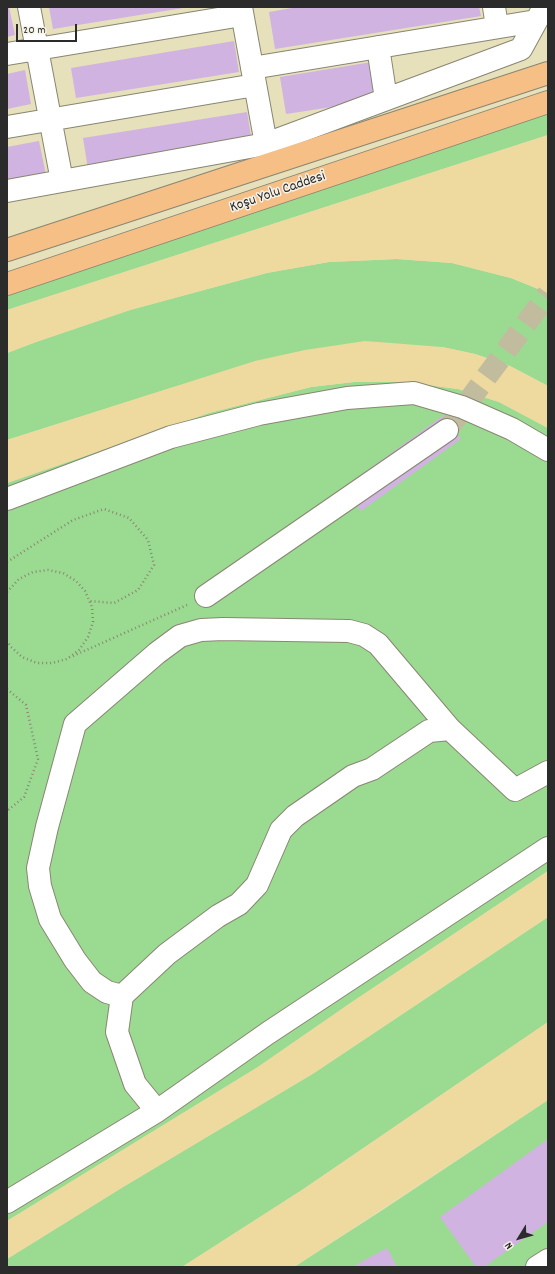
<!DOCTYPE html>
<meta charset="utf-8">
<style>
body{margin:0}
#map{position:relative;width:555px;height:1274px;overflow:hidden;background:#e6e0bb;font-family:Dekko,sans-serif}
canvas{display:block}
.frame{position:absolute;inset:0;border:8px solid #2b2b2b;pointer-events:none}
.north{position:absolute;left:499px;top:1218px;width:40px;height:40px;-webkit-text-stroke:3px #f7f3e8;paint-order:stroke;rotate:233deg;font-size:11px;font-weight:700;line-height:16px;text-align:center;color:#2b2b2b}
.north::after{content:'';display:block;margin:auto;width:14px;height:18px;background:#2b2b2b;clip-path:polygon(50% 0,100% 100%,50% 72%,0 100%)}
.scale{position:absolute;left:16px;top:24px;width:61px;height:18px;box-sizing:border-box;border:2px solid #2b2b2b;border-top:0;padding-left:5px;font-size:12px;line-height:14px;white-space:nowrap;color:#2b2b2b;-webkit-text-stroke:3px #f7f3e8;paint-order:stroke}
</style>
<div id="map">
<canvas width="555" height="1274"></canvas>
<div class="frame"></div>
<div class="north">N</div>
<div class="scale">20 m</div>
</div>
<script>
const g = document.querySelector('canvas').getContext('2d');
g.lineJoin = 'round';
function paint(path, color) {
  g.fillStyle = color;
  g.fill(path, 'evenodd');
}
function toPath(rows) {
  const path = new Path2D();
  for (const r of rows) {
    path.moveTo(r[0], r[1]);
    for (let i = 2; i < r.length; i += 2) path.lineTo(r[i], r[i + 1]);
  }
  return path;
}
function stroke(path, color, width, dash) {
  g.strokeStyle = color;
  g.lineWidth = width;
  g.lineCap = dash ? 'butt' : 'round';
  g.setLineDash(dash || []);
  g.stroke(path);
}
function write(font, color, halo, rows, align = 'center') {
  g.font = font + ' Dekko,sans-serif';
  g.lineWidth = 3;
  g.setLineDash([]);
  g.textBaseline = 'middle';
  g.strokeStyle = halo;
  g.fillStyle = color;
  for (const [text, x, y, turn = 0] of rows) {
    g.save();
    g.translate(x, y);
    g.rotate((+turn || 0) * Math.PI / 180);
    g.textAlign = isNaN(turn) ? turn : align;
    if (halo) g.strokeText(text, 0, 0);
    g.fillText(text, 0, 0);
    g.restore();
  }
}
paint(toPath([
 [548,111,548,135,7,310,7,291],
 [397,259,452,263,511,278,548,293,548,386,510,366,475,354,442,347,174,387,7,440,7,353,36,342,130,310,267,273,329,262],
 [354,382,404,382,458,389,499,402,548,428,548,871,352,1002,258,1067,7,1221,7,483,209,413,311,387],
 [548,917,548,1022,302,1190,182,1267,7,1267,7,1259,123,1187,314,1073],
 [548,1100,548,1267,294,1267,381,1211]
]), '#9bdb91');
paint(toPath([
 [548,135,548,293,511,278,452,263,397,259,329,262,266,273,130,310,36,342,7,353,7,310],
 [365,341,442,347,475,354,510,366,548,386,548,428,499,402,458,389,404,382,354,382,311,387,209,413,7,483,7,440,255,361,305,350],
 [548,871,548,917,314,1073,123,1187,7,1259,7,1221,258,1067,352,1002],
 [548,1022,548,1100,294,1267,182,1267,302,1190]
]), '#eeda9e');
paint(toPath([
 [7,7,9,7,15,35,7,37],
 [49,7,183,7,183,8,53,29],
 [298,7,479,7,481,16,275,49,269,12],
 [234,41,239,72,76,98,71,68],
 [372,62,378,100,286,114,280,77],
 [25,70,31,104,7,109,7,74],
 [247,112,252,142,88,169,83,138],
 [39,141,46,175,7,183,7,147],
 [444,415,461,439,361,511,344,487],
 [548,1139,548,1222,484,1267,476,1267,440,1217],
 [387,1248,397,1267,352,1267]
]), '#d0b3e1');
stroke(toPath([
 [447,430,548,294]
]), '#c1bc9e', 22, [22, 11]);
const minor = toPath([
 [29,7,62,181,266,144],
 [241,7,266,144,521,49,544,7],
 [494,7,497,27],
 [378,47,386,99],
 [7,54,242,15],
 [252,68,536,21],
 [7,127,255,85],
 [7,191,62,181],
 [7,499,171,437,259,414,347,398,414,393,462,407,512,429,548,450],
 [206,596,447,430],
 [450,729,429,731,372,769,353,776,295,816,281,830,257,885,239,904,218,916,167,954,122,996,107,992,92,982,75,960,50,919,40,886,38,868,47,827,75,724,157,653,180,636,201,630,223,629,349,631,364,635,378,644,450,729,515,790,548,772],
 [122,996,117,1032,135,1084,157,1111],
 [7,1202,157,1111,268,1033,548,848],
 [537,1267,548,1260]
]);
const major = toPath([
 [7,250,548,73],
 [7,284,548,102]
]);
stroke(minor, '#888673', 24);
stroke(major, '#888673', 24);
stroke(toPath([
 [7,562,73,520,104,509,129,518,148,540,154,565,138,590,114,603,89,601],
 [7,592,19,579,33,572,48,570,63,573,76,581,85,591,92,607,93,622,88,637,79,650,67,659,52,663,37,663,22,657,11,647,7,641],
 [73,656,187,605],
 [7,689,26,705,38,759,24,797,7,811]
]), '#888673', 2.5, [1, 3]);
stroke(minor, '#fff', 22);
stroke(major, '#f5bf86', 22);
write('15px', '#2b2b2b', '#f7f3e8', [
 ["Koşu Yolu Caddesi",278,193,-19]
]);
</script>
